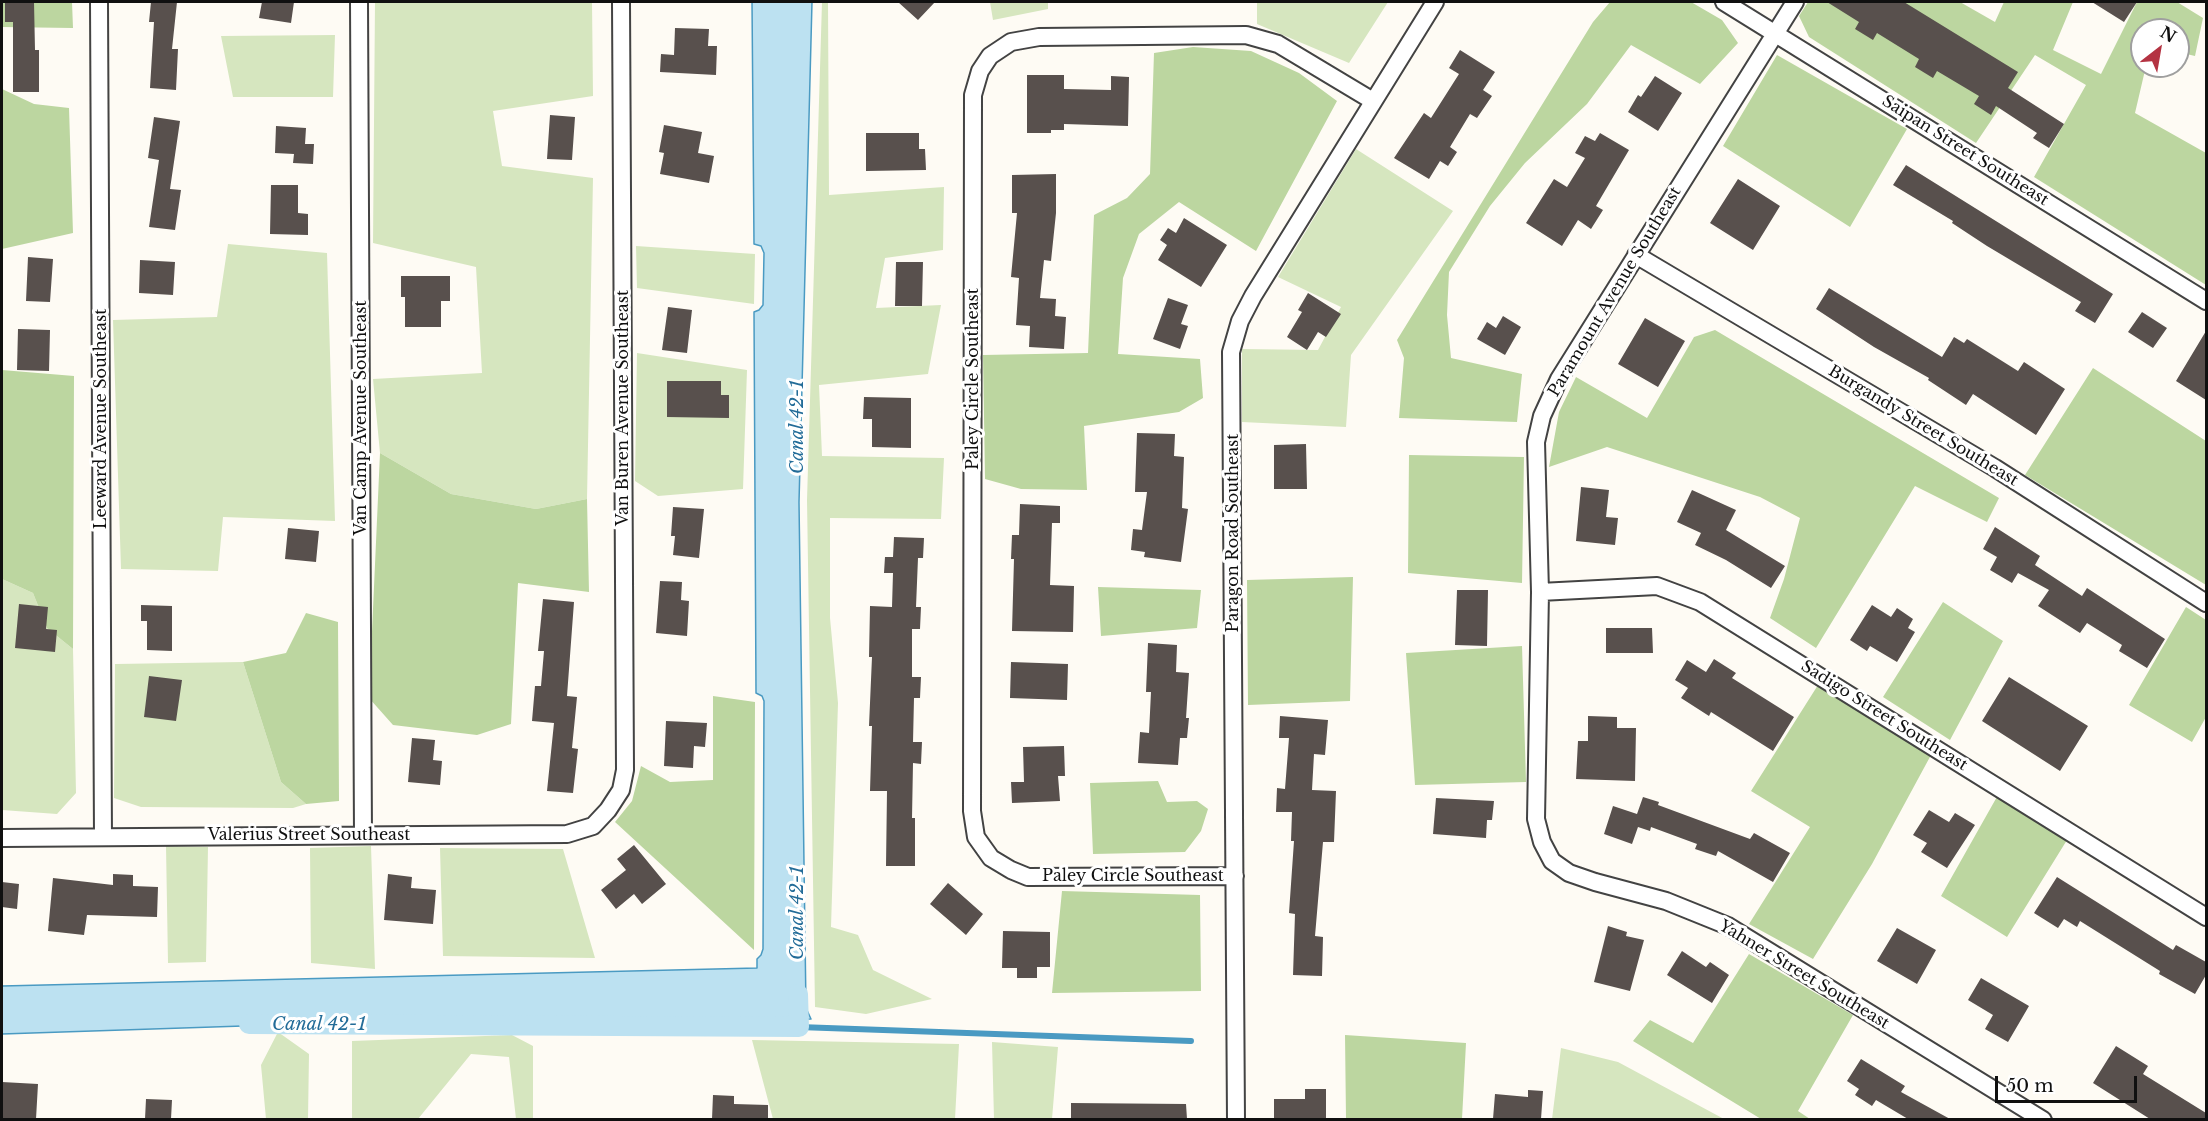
<!DOCTYPE html>
<style>
body{margin:0}
#map{position:relative;width:2208px;height:1121px;overflow:hidden;background:#fefbf4;font-family:"Libre Baskerville",serif}
canvas{display:block}
.frame{position:absolute;inset:0;border:3px solid #101010;pointer-events:none}
.north{position:absolute;left:2130px;top:18px;width:60px;height:60px;box-sizing:border-box;background:#fff;border:2px solid #9f9f9f;border-radius:50%;rotate:31deg;font-size:16px;font-weight:700;line-height:24px;text-align:center;color:#101010}
.north::after{content:'';display:block;margin:auto;width:21px;height:27px;background:#b43342;clip-path:polygon(50% 0,100% 100%,50% 72%,0 100%)}
.scale{position:absolute;left:1995px;top:1076px;width:142px;height:27px;box-sizing:border-box;border:3px solid #101010;border-top:0;padding-left:8px;font-size:18px;line-height:21px;white-space:nowrap;color:#101010;-webkit-text-stroke:4px #fff;paint-order:stroke}
</style>
<div id="map">
<canvas width="2208" height="1121"></canvas>
<div class="frame"></div>
<div class="north">N</div>
<div class="scale">50 m</div>
</div>
<script>
const g = document.querySelector('canvas').getContext('2d');
g.lineJoin = 'round';
function paint(path, color) {
  g.fillStyle = color;
  g.fill(path, 'evenodd');
}
function toPath(rows) {
  const path = new Path2D();
  for (const r of rows) {
    path.moveTo(r[0], r[1]);
    for (let i = 2; i < r.length; i += 2) path.lineTo(r[i], r[i + 1]);
  }
  return path;
}
function stroke(path, color, width, dash) {
  g.strokeStyle = color;
  g.lineWidth = width;
  g.lineCap = dash ? 'butt' : 'round';
  g.setLineDash(dash || []);
  g.stroke(path);
}
function write(font, color, halo, rows, align = 'center') {
  g.font = font + ' "Libre Baskerville",serif';
  g.lineWidth = 6;
  g.setLineDash([]);
  g.textBaseline = 'middle';
  g.strokeStyle = halo;
  g.fillStyle = color;
  for (const [text, x, y, turn = 0] of rows) {
    g.save();
    g.translate(x, y);
    g.rotate((+turn || 0) * Math.PI / 180);
    g.textAlign = isNaN(turn) ? turn : align;
    if (halo) g.strokeText(text, 0, 0);
    g.fillText(text, 0, 0);
    g.restore();
  }
}
paint(toPath([
 [375,2,592,2,593,96,493,111,502,166,593,178,587,499,536,509,451,494,380,453,373,379,482,373,476,267,373,243],
 [822,2,828,2,829,195,944,187,943,250,885,258,876,308,941,305,928,374,819,385,822,456,944,458,941,519,830,518,830,618,838,703,831,927,858,935,873,970,932,999,866,1014,815,1007,807,500],
 [990,2,1048,2,1048,9,993,20],
 [1257,2,1388,2,1349,63,1257,24],
 [335,35,333,97,233,97,221,36],
 [1356,149,1453,211,1351,355,1346,427,1242,422,1242,349,1318,350,1341,307,1278,277],
 [228,244,327,253,335,521,223,517,218,571,121,569,113,320,217,317],
 [636,246,755,254,754,304,637,288],
 [637,353,747,370,743,489,658,496,635,481],
 [2,579,33,593,47,628,73,649,76,793,57,814,2,810],
 [243,662,281,782,306,804,293,808,141,807,114,798,115,664],
 [166,846,208,847,206,962,168,963],
 [371,846,375,969,311,963,310,848],
 [440,848,563,849,595,958,443,956],
 [278,1032,309,1054,308,1119,266,1119,261,1065],
 [512,1035,533,1046,533,1119,516,1119,509,1057,471,1054,418,1119,352,1119,352,1041],
 [752,1040,959,1044,955,1119,773,1119],
 [992,1042,1058,1047,1052,1119,994,1119],
 [1561,1048,1618,1062,1724,1119,1552,1119]
]), '#d6e6bf');
paint(toPath([
 [2,2,72,2,73,28,2,27],
 [1610,2,1691,2,1722,20,1738,43,1700,84,1631,45,1587,104,1525,163,1490,206,1449,272,1447,315,1451,358,1522,374,1517,422,1399,418,1404,358,1397,340,1593,22],
 [1808,2,1960,2,1995,22,2004,2,2073,2,2053,50,2101,74,2137,2,2177,2,2203,18,2195,56,2178,52,2178,30,2142,30,2142,66,2146,66,2135,113,2206,153,2206,285,2034,177,2086,85,2035,55,1976,143,1809,37,1799,16],
 [1193,47,1251,51,1299,73,1337,101,1256,251,1179,202,1139,234,1123,278,1118,354,1200,359,1203,398,1179,412,1084,426,1087,490,1021,489,985,479,983,355,1088,353,1094,215,1127,198,1150,174,1154,53],
 [1777,55,1907,129,1850,227,1723,146],
 [2,89,34,104,69,108,73,233,2,249],
 [1715,330,1999,498,1987,522,1915,486,1816,648,1770,618,1784,579,1800,518,1760,497,1607,447,1549,467,1559,412,1576,377,1647,418,1694,337],
 [2093,368,2206,441,2206,585,2025,475],
 [2,370,74,376,73,649,47,628,33,593,2,579],
 [380,453,451,494,536,509,587,499,589,592,518,583,511,724,477,735,393,725,369,698],
 [1409,455,1524,457,1522,583,1408,573],
 [1353,577,1350,701,1248,705,1247,580],
 [1098,587,1201,590,1197,628,1101,636],
 [1943,602,2003,641,1950,740,1883,697],
 [2186,607,2206,620,2206,717,2192,742,2129,705],
 [306,613,338,622,339,801,306,804,281,782,243,662,286,653],
 [1522,646,1526,782,1415,785,1406,653],
 [1818,685,1931,755,1872,864,1813,959,1749,924,1810,827,1751,791],
 [713,696,755,702,754,950,615,822,632,801,641,766,670,782,713,780],
 [1158,781,1167,802,1197,801,1208,809,1201,831,1185,852,1093,854,1090,783],
 [1998,795,2067,840,2007,937,1941,896],
 [1062,891,1200,895,1201,991,1052,993],
 [1749,954,1853,1015,1798,1111,1810,1119,1761,1119,1633,1041,1650,1020,1693,1043],
 [1345,1035,1466,1043,1462,1119,1346,1119]
]), '#bcd6a0');
const water = toPath([
 [752,2,812,2,799,502,806,1008,811,1019,285,1025,278,1023,273,1025,2,1034,2,986,757,968,757,959,761,955,763,949,764,701,762,696,756,693,754,312,759,310,763,305,764,253,761,246,754,244,752,2]
]);
paint(water, '#bce1f1');
stroke(water, '#4a9ac2', 1.5);
stroke(toPath([
 [799,1027,1191,1041]
]), '#4a9ac2', 6);
stroke(toPath([
 [249,1024,799,1027,798,994]
]), '#bce1f1', 20);
paint(toPath([
 [5,2,34,2,35,50,39,50,39,92,13,92,13,22,5,22],
 [151,2,177,2,172,49,178,49,176,90,150,88,154,22,149,22],
 [262,2,294,2,291,23,259,18],
 [898,2,935,2,918,20],
 [1827,2,1904,2,2018,72,2008,88,2064,124,2049,148,2033,138,2037,133,1996,106,1991,115,1974,104,1979,96,1937,71,1933,78,1915,67,1919,59,1877,33,1873,40,1855,29,1859,22],
 [2092,2,2137,2,2124,22],
 [675,28,709,29,708,46,717,46,716,75,660,72,661,54,674,55],
 [1460,50,1495,72,1483,90,1492,96,1477,118,1470,114,1450,147,1457,152,1448,166,1440,161,1429,179,1394,158,1424,113,1431,118,1459,74,1449,68],
 [1027,75,1064,75,1064,89,1111,90,1111,76,1129,77,1128,126,1064,124,1064,130,1051,130,1051,133,1027,133],
 [1655,76,1682,93,1658,131,1628,112,1638,95,1641,97],
 [550,115,575,117,572,160,547,159],
 [154,117,180,121,170,189,181,190,175,230,149,227,159,160,148,158],
 [664,125,702,132,698,153,714,156,709,183,660,174,664,153,659,152],
 [276,126,306,128,305,144,314,144,313,164,293,163,294,154,275,153],
 [866,133,919,133,919,149,925,149,926,170,866,171],
 [1600,133,1629,150,1596,206,1603,210,1591,229,1578,220,1562,246,1526,223,1554,179,1567,187,1585,158,1575,153,1585,136,1595,141],
 [1906,165,2113,294,2095,323,2075,311,2081,302,1987,246,1952,223,1953,221,1893,185],
 [1056,174,1056,213,1051,261,1044,260,1040,298,1056,299,1055,316,1066,317,1064,349,1029,347,1030,326,1016,325,1019,278,1011,277,1017,213,1012,213,1012,175],
 [1738,179,1780,206,1753,250,1710,223],
 [271,185,298,185,298,213,308,214,308,235,270,234],
 [1184,218,1227,245,1201,287,1158,260,1167,245,1160,240,1168,228,1176,233],
 [28,257,53,259,50,302,26,301],
 [140,260,175,262,173,295,139,293],
 [896,262,923,262,922,306,895,306],
 [401,276,450,276,450,301,441,301,441,327,405,327,405,297,401,297],
 [1829,288,1942,357,1954,337,1964,343,1967,339,2018,371,2024,362,2065,389,2036,435,1973,394,1966,405,1928,380,1929,378,1874,347,1816,309],
 [1308,293,1341,314,1326,337,1318,332,1307,350,1287,337,1302,312,1298,310],
 [1168,298,1188,305,1181,324,1188,326,1180,349,1153,339],
 [668,307,692,310,687,353,662,350],
 [2142,312,2167,328,2153,348,2128,332],
 [1503,316,1521,327,1505,355,1477,339,1487,322,1496,328],
 [1645,318,1685,341,1658,387,1618,364],
 [18,329,50,330,49,371,17,370],
 [2206,331,2206,400,2176,381],
 [667,381,721,381,721,395,729,395,729,418,667,417],
 [864,397,911,398,911,448,872,447,872,419,863,419],
 [1137,433,1175,434,1174,456,1184,457,1182,508,1188,509,1181,562,1144,557,1145,552,1131,550,1133,529,1142,530,1147,492,1135,492],
 [1306,444,1307,489,1274,489,1274,445],
 [1581,487,1609,490,1606,517,1618,518,1615,545,1576,541],
 [1692,490,1736,510,1726,530,1785,566,1771,588,1726,560,1695,545,1701,533,1677,522],
 [1020,504,1060,506,1060,523,1052,523,1050,585,1074,586,1073,632,1012,631,1014,559,1011,559,1012,535,1019,535],
 [673,507,704,509,699,558,673,555,675,536,671,536],
 [1995,527,2040,556,2035,565,2082,596,2087,588,2165,639,2147,668,2119,651,2122,645,2087,623,2080,633,2038,606,2049,590,2018,573,2012,583,1990,570,1997,557,1983,549],
 [288,528,319,531,316,562,285,559],
 [894,537,924,538,923,558,918,558,916,607,921,607,920,629,912,629,912,677,921,677,920,698,914,698,913,742,922,742,921,764,913,763,912,818,915,818,915,866,886,866,887,791,870,791,872,726,869,726,872,657,869,657,870,606,892,607,893,573,884,573,885,557,893,557],
 [660,581,682,582,681,600,689,601,687,636,656,633],
 [1457,590,1488,590,1487,646,1455,645],
 [543,599,574,602,567,696,577,697,572,748,578,749,573,793,547,791,554,723,532,721,535,686,541,686,544,651,538,651],
 [19,604,48,607,46,629,57,630,55,652,15,648],
 [141,605,172,606,172,651,147,650,147,621,141,621],
 [1872,605,1891,617,1897,608,1913,619,1908,628,1915,632,1897,662,1870,646,1867,651,1850,640],
 [1606,628,1652,628,1653,653,1606,653],
 [1148,643,1177,645,1176,672,1189,673,1186,718,1189,718,1187,738,1180,738,1178,765,1138,763,1140,732,1149,733,1151,692,1146,692],
 [1714,659,1736,673,1732,678,1794,717,1773,751,1711,712,1709,716,1681,698,1688,688,1675,680,1687,660,1706,672],
 [1011,662,1068,664,1067,700,1010,698],
 [149,676,182,680,176,721,144,717],
 [2009,677,2088,726,2060,771,1982,721],
 [1280,716,1328,720,1325,755,1314,754,1312,790,1336,791,1334,842,1323,842,1315,936,1323,937,1322,976,1293,975,1295,914,1289,913,1294,841,1291,841,1292,812,1276,812,1277,788,1285,789,1289,738,1279,738],
 [1588,716,1617,717,1617,728,1636,728,1635,781,1576,779,1578,741,1588,741],
 [666,721,707,723,705,747,694,746,693,768,664,766],
 [412,738,435,740,433,760,442,761,440,785,408,782],
 [1064,746,1065,776,1058,776,1060,801,1012,803,1011,782,1024,782,1023,747],
 [1643,797,1659,802,1658,805,1750,839,1754,833,1790,853,1773,882,1718,851,1716,856,1695,849,1697,844,1651,827,1650,831,1638,827,1632,844,1604,834,1613,806,1637,814],
 [1436,798,1494,801,1492,820,1487,820,1486,838,1433,834],
 [1929,810,1949,822,1955,813,1975,825,1947,868,1921,852,1927,843,1913,835],
 [634,845,666,884,642,904,634,894,616,909,601,890,626,870,617,859],
 [113,874,133,875,133,886,158,887,157,917,87,915,84,935,48,931,53,878,113,885],
 [388,874,412,877,411,888,436,890,433,924,384,920],
 [2057,877,2173,950,2176,945,2206,962,2206,975,2195,994,2159,974,2160,971,2080,921,2077,927,2064,919,2058,928,2034,913],
 [2,882,19,884,17,909,2,907],
 [948,883,983,914,966,935,930,904],
 [1608,926,1627,932,1626,936,1644,940,1630,991,1594,982],
 [1897,928,1936,950,1917,984,1877,961],
 [1003,931,1050,932,1050,967,1037,967,1037,978,1017,978,1017,968,1002,968],
 [1682,951,1706,967,1710,962,1729,975,1712,1003,1667,975],
 [1981,978,2029,1006,2008,1042,1985,1029,1993,1015,1968,1000],
 [2116,1046,2148,1066,2143,1074,2206,1113,2206,1119,2150,1119,2093,1083],
 [1861,1059,1905,1086,1901,1092,1950,1119,1908,1119,1876,1100,1872,1106,1855,1095,1859,1089,1847,1081],
 [2,1082,38,1084,36,1119,2,1119],
 [1305,1089,1326,1089,1326,1119,1274,1119,1274,1099,1305,1099],
 [1528,1090,1543,1091,1541,1119,1493,1119,1495,1094,1528,1097],
 [713,1095,734,1096,734,1104,768,1105,768,1119,712,1119],
 [146,1099,172,1100,171,1119,145,1119],
 [1071,1103,1186,1104,1187,1119,1071,1119]
]), '#58504d');
const street = toPath([
 [99,2,103,837],
 [359,2,363,835],
 [1724,2,2206,301],
 [1795,2,1559,379,1542,416,1536,442,1540,592,1536,819,1542,842,1552,861,1569,873,1595,882,1666,901,1728,926,2043,1120],
 [1636,255,1995,468,2206,603],
 [1540,592,1657,586,1700,602,2206,917],
 [2,838,567,834,593,826,608,810,621,790,625,770,621,2],
 [1235,876,1028,877,1011,870,991,858,976,837,972,811,973,95,980,71,990,56,1011,42,1039,37,1246,35,1278,44,1373,101],
 [1236,1120,1231,352,1240,321,1253,296,1435,2]
]);
stroke(street, '#434343', 20);
stroke(street, '#fff', 16);
write('16px', '#101010', '#fff', [
 ["Saipan Street Southeast",1965,151,32],
 ["Paramount Avenue Southeast",1615,292,-59],
 ["Paley Circle Southeast",973,379,-90],
 ["Van Buren Avenue Southeast",623,408,-90],
 ["Van Camp Avenue Southeast",361,418,-90],
 ["Leeward Avenue Southeast",101,419,-90],
 ["Burgandy Street Southeast",1923,426,31],
 ["Paragon Road Southeast",1233,533,-90],
 ["Sadigo Street Southeast",1884,716,32],
 ["Valerius Street Southeast",309,835],
 ["Paley Circle Southeast",1133,876],
 ["Yahner Street Southeast",1804,975,31]
]);
write('italic 18px', '#236c98', '#fff', [
 ["Canal 42-1",798,427,-90],
 ["Canal 42-1",798,913,-90],
 ["Canal 42-1",319,1025]
]);
</script>
